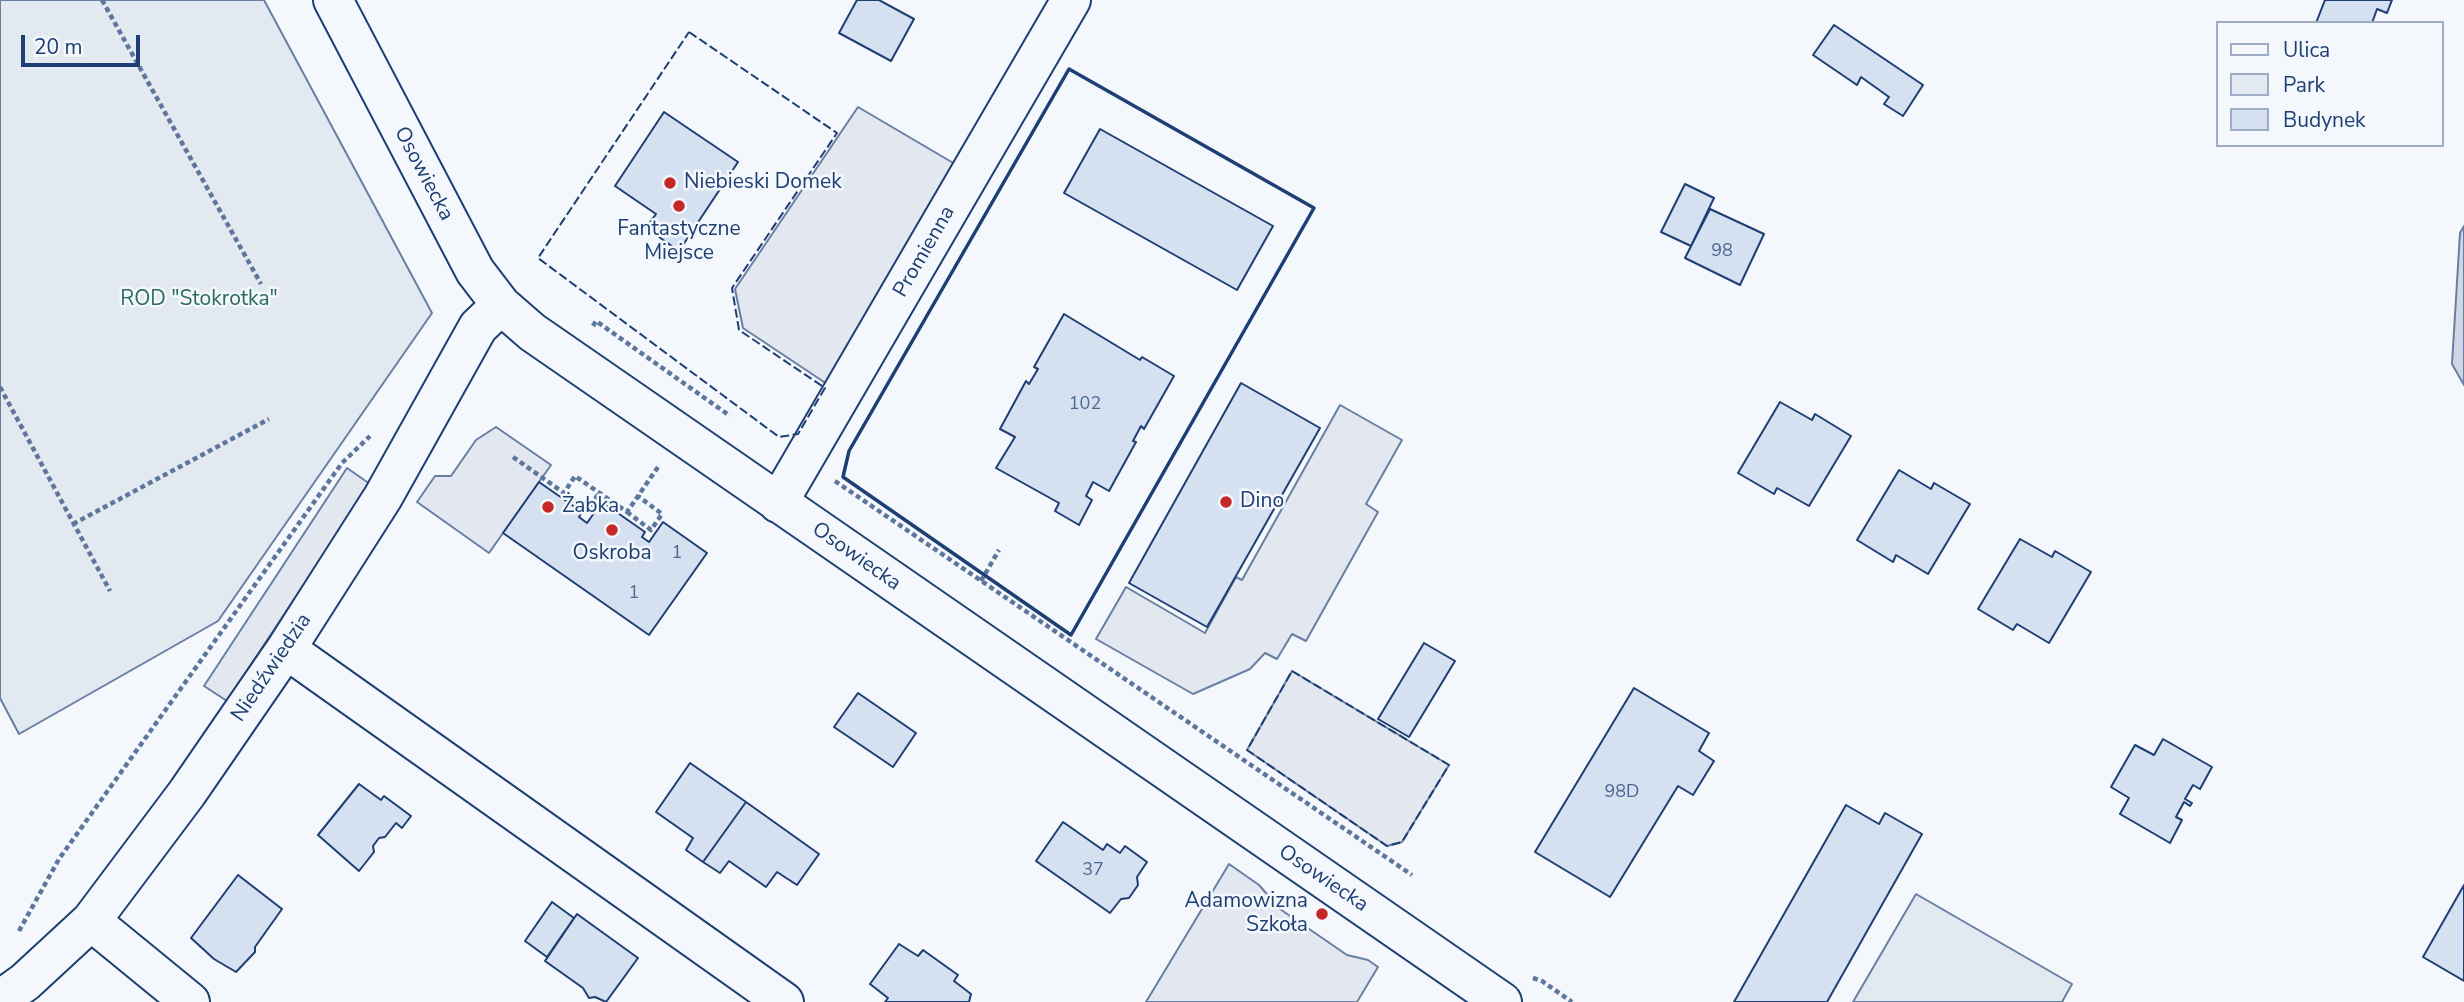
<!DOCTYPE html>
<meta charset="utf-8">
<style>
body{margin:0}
#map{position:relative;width:2464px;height:1002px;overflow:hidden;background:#f4f7fb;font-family:"Nunito Sans",sans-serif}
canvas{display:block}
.legend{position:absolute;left:2216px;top:21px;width:228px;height:126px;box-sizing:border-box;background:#f4f7fb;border:2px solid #9eadc5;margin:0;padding:9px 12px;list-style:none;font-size:21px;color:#1d3f73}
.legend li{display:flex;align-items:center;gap:14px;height:35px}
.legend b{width:35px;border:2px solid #9eadc5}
.scale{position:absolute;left:21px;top:35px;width:119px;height:32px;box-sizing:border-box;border:4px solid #1d3f73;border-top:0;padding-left:9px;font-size:21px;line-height:24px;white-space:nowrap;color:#1d3f73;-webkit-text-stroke:5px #f4f7fb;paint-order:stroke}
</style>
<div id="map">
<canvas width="2464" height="1002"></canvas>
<ul class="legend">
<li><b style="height:9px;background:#f4f7fb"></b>Ulica</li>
<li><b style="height:19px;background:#e3e9f0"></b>Park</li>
<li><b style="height:19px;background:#d5e0f0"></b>Budynek</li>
</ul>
<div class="scale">20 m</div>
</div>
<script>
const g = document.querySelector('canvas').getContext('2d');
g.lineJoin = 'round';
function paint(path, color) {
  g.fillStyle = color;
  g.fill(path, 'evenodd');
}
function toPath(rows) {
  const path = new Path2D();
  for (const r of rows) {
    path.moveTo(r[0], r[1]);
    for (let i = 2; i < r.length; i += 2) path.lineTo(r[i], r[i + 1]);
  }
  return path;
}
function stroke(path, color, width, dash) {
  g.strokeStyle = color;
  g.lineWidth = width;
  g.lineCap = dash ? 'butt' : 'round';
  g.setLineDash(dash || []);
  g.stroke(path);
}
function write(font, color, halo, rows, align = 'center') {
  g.font = font + ' "Nunito Sans",sans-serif';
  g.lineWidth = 5;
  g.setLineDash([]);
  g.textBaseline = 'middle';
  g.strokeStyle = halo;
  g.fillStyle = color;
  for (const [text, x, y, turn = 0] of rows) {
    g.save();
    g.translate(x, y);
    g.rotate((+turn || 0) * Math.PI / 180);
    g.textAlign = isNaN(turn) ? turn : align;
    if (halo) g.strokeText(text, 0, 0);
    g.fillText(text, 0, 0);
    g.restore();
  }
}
const green = toPath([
 [0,0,264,0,432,313,218,621,19,734,0,698,0,0],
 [1916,894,2072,984,2062,1002,1853,1002,1916,894]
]);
paint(green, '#e3e9f0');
stroke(green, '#687fa3', 2);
const parking = toPath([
 [858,107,955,164,827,384,743,328,735,289,858,107],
 [1340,405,1402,440,1366,504,1378,512,1306,641,1292,634,1277,659,1265,653,1250,669,1193,694,1096,639,1126,587,1205,633,1236,577,1242,580,1340,405],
 [496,427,551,465,489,553,417,502,435,476,451,476,476,440,496,427],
 [347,468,370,484,227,701,204,686,347,468],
 [1292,671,1449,765,1402,842,1387,846,1247,750,1292,671],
 [1229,864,1259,885,1280,909,1347,955,1368,960,1378,967,1357,1002,1146,1002,1229,864]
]);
paint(parking, '#e3e8f0');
stroke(parking, '#687fa3', 2);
const water = toPath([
 [2464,226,2464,385,2452,364,2460,233,2464,226]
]);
paint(water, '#cfd7e4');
stroke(water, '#687fa3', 2);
const building = toPath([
 [857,0,879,0,914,19,891,61,839,33,857,0],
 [2325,0,2392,0,2387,13,2377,9,2372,23,2316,23,2325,0],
 [1834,25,1923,85,1903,116,1884,104,1889,97,1861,77,1857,85,1813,55,1834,25],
 [664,112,738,162,679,251,646,228,656,214,615,186,664,112],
 [1100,129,1273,226,1237,290,1064,193,1100,129],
 [1685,184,1714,198,1691,246,1661,232,1685,184],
 [1710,209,1764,234,1740,285,1685,258,1710,209],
 [1064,314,1140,360,1142,357,1174,376,1144,429,1141,426,1133,441,1136,442,1109,491,1093,482,1086,496,1092,500,1079,525,1055,511,1059,503,996,468,1015,437,1000,429,1026,381,1029,384,1038,369,1034,367,1064,314],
 [1241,383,1320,428,1207,627,1129,583,1241,383],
 [1780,402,1812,420,1815,414,1851,436,1809,506,1777,488,1774,494,1738,473,1780,402],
 [1899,470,1931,489,1934,483,1970,504,1928,574,1896,555,1893,562,1857,540,1899,470],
 [539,482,582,512,579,517,587,523,602,502,645,532,642,537,649,542,663,522,707,553,649,635,503,533,539,482],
 [2020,539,2052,557,2055,551,2091,572,2049,643,2017,624,2013,630,1978,609,2020,539],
 [1424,643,1455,661,1409,737,1378,719,1424,643],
 [1634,688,1709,733,1699,751,1714,761,1693,795,1678,786,1610,897,1535,852,1634,688],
 [858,693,916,733,893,767,834,727,858,693],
 [2163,739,2212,767,2200,789,2193,785,2185,799,2192,803,2190,806,2184,802,2176,817,2182,820,2170,843,2120,814,2129,798,2111,787,2135,745,2154,755,2163,739],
 [690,763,746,802,703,862,686,850,693,838,656,812,690,763],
 [359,784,381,800,384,796,411,816,402,828,396,823,385,837,379,838,373,846,374,852,359,871,318,835,359,784],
 [746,802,819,854,797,885,777,872,766,887,729,861,720,873,703,862,746,802],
 [1846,805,1879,824,1885,813,1922,834,1827,1002,1734,1002,1846,805],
 [1063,822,1103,850,1107,844,1120,853,1125,846,1147,862,1137,877,1138,885,1129,898,1121,899,1110,913,1036,861,1063,822],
 [238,875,282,909,255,947,255,952,236,972,214,959,191,938,238,875],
 [2464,885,2464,981,2423,957,2464,885],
 [552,902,574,918,547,957,525,941,552,902],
 [577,914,638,958,606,1002,595,997,589,998,583,988,545,961,577,914],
 [899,944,918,956,923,950,958,975,954,981,971,994,969,1002,885,1002,888,998,870,984,899,944]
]);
paint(building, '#d5e0f0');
stroke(building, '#1d3f73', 2);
const minor = toPath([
 [333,0,475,271,501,305,532,332,1502,1002],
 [778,503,1071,0],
 [286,649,784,1002],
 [91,921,190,1002],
 [0,1000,25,982,91,921,187,793,286,649,383,497,478,327,501,305]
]);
stroke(minor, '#1d3f73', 42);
stroke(toPath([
 [102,0,261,284],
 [593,326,596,321,730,416],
 [0,387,110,591],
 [513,457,564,493,575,476,627,512,658,467],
 [835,481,1412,875],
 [564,493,588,510,599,493],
 [627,512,651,530,662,514,638,496],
 [73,524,269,419],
 [981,581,999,550],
 [19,931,59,859,342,463,370,436],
 [1533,978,1542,981,1572,1002]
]), '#5e769c', 4.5, [5, 3.5]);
stroke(minor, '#f4f7fb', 38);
stroke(toPath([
 [689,32,837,133,732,288,739,330,825,388,798,434,779,437,538,258,689,32],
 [1292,671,1449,765,1402,842,1387,846,1247,750,1292,671]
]), '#1d3f73', 2, [9, 3.5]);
stroke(toPath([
 [1069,69,1314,208,1071,635,843,477,849,451,1069,69]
]), '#1d3f73', 3.5);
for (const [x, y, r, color] of [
 [670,183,7,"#c62828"],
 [679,206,7,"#c62828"],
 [1226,502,7,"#c62828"],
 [548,507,7,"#c62828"],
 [612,530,7,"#c62828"],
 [1322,914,7,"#c62828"]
]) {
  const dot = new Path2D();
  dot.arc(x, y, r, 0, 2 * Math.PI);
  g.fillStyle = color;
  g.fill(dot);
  stroke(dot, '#f4f7fb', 2.5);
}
write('18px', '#4b6792', null, [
 ["98",1722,252],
 ["102",1085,405],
 ["1",677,554],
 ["1",634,594],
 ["98D",1622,793],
 ["37",1093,871]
]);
write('21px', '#1d3f73', '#f4f7fb', [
 ["Osowiecka",423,174,62],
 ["Promienna",925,252,-60],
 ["Osowiecka",856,557,35],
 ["Niedźwiedzia",272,668,-56],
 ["Osowiecka",1323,879,34]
]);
write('21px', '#1d3f73', '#f4f7fb', [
 ["Niebieski Domek",684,183],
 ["Fantastyczne",679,230,"center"],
 ["Miejsce",679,254,"center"],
 ["Dino",1240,502],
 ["Żabka",562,507],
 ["Oskroba",612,554,"center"],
 ["Adamowizna",1308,902,"right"],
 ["Szkoła",1308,926,"right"]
], 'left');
write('21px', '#2c6c60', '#f4f7fb', [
 ["ROD \"Stokrotka\"",199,300]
]);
</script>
